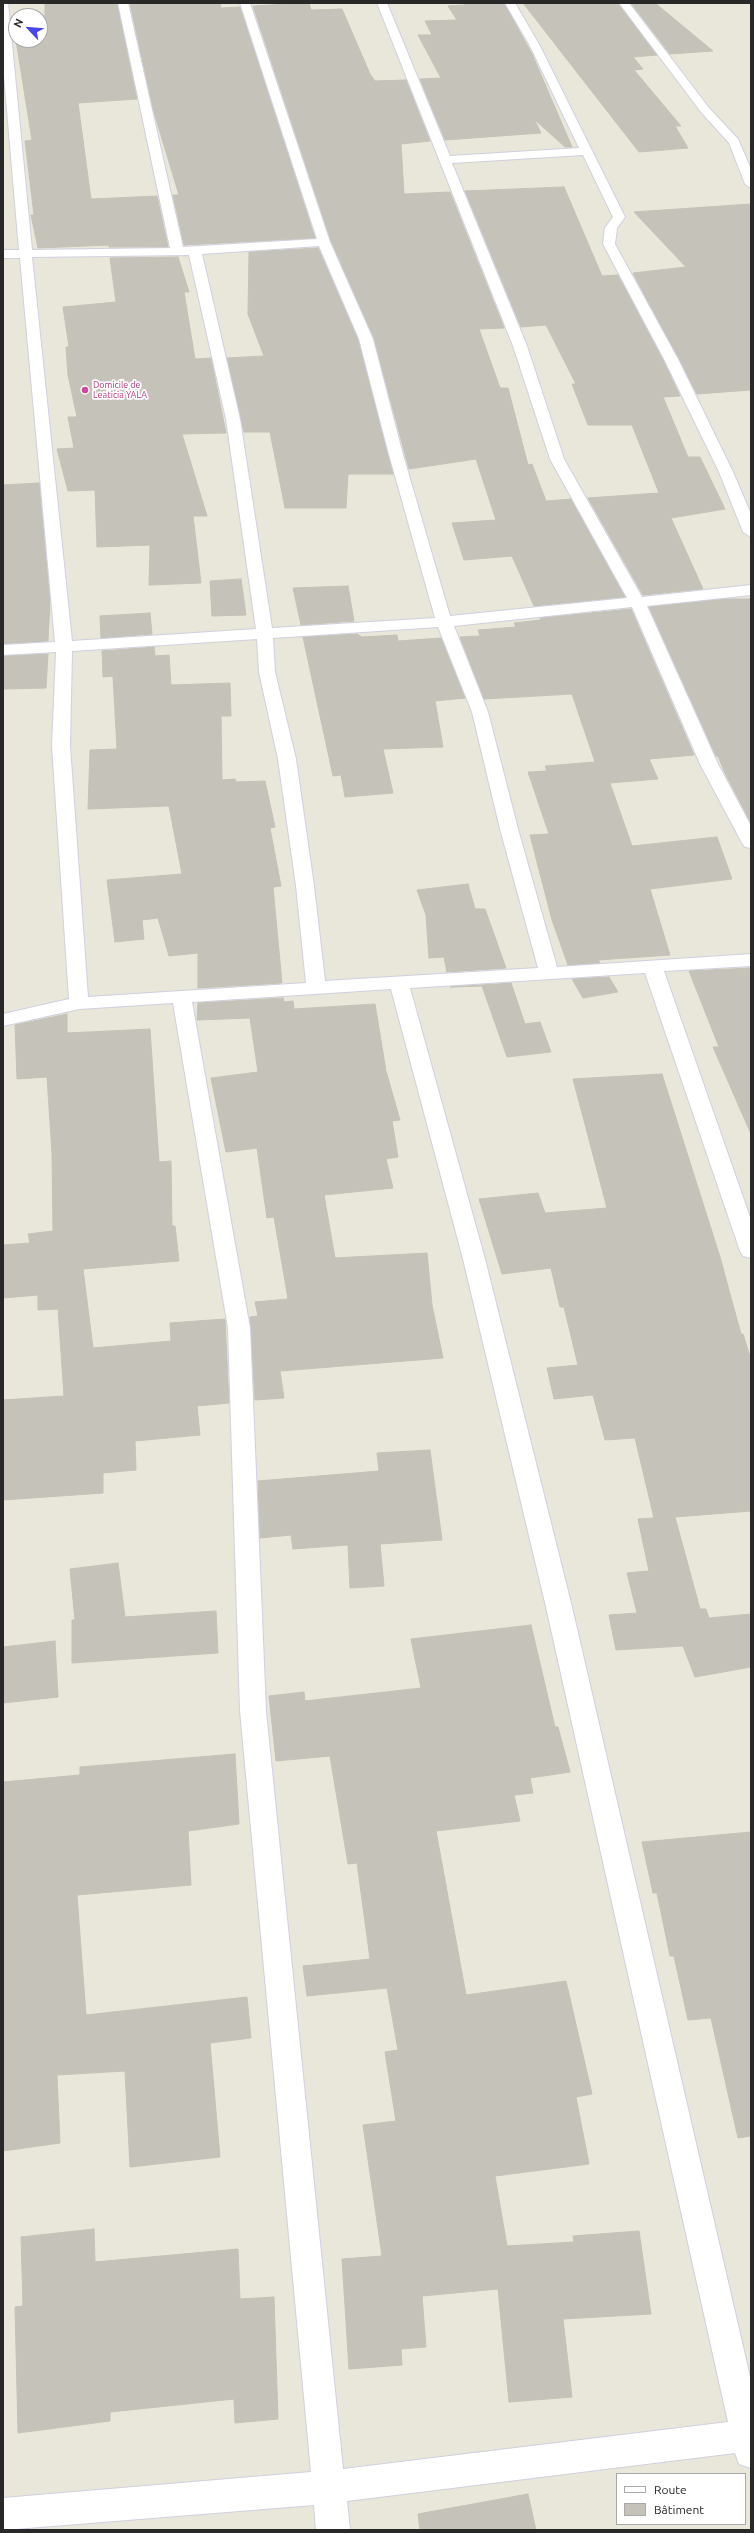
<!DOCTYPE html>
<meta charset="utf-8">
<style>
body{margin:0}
#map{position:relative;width:754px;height:2533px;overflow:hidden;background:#e9e6da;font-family:Ubuntu,sans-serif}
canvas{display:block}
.frame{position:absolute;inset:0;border:4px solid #282828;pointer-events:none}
.legend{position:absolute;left:616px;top:2473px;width:130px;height:52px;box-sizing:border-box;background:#fff;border:1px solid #a9a9a9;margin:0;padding:5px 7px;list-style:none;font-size:12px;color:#282828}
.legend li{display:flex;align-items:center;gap:8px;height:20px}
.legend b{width:20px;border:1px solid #a9a9a9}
.north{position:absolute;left:8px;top:8px;width:40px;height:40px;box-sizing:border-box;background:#fff;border:1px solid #a9a9a9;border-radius:50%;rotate:296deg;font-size:11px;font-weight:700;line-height:16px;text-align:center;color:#282828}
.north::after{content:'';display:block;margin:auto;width:14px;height:18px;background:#4946eb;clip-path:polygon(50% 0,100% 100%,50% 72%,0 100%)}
</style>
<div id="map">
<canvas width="754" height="2533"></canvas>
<div class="frame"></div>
<ul class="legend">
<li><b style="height:5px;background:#fff"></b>Route</li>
<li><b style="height:11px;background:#c5c2ba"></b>Bâtiment</li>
</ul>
<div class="north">N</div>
</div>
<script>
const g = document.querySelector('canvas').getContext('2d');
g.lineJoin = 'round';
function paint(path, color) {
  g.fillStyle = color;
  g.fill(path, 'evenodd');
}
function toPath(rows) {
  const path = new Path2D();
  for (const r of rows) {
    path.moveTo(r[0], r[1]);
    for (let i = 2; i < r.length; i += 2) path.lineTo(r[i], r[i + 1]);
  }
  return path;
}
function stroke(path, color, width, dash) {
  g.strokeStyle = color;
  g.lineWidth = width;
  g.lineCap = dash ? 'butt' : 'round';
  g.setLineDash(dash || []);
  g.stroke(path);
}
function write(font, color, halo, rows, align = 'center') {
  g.font = font + ' Ubuntu,sans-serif';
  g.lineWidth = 3.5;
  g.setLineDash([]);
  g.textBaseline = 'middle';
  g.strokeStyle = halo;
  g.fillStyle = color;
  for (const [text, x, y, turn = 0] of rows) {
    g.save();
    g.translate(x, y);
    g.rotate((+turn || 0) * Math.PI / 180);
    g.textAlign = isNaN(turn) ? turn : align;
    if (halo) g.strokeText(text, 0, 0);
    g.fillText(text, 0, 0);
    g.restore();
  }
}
const building = toPath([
 [45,3,117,3,137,99,78,103,91,199,157,196,168,247,109,247,109,245,38,248,31,215,34,215,25,141,32,140,16,40,40,40,40,32,45,32,45,3],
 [130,3,220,3,221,8,240,7,315,238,184,245,173,195,179,195,153,109,130,3],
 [309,3,311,10,342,9,370,74,375,81,406,80,430,141,401,144,404,194,450,192,504,328,479,329,500,388,508,388,528,465,532,464,546,501,571,499,625,597,534,606,512,556,464,560,452,523,496,520,476,459,409,469,374,339,331,241,253,6,309,3],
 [464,3,504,3,532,54,572,147,565,147,534,119,541,133,445,140,420,79,441,78,418,35,432,35,425,21,457,20,448,6,465,5,464,3],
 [523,3,618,3,657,55,633,57,643,69,634,70,681,126,675,126,688,148,639,152,523,3],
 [631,3,655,3,713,51,670,54,631,3],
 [564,187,602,276,618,275,664,362,680,396,663,397,688,457,700,457,725,509,671,518,703,589,643,595,588,498,659,493,632,425,588,425,572,384,576,384,546,325,521,327,465,191,564,187],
 [751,204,751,390,697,394,633,273,686,267,634,212,751,204],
 [318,248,358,339,393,474,348,474,346,508,285,508,270,432,244,432,227,358,264,356,248,314,249,252,318,248],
 [178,257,189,292,184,292,195,359,211,358,226,433,182,434,207,516,193,516,201,583,149,585,150,545,97,547,95,490,68,491,57,449,74,448,68,417,77,417,68,375,66,347,69,347,63,307,116,302,110,258,178,257],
 [39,483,50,601,48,641,3,644,3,485,39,483],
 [241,579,246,615,212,616,210,581,241,579],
 [348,586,354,621,301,625,293,588,348,586],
 [723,599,751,599,751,823,724,771,718,756,716,756,649,607,723,599],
 [631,609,694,755,649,759,658,779,610,783,632,846,717,837,732,879,650,889,670,955,598,960,600,963,568,965,552,920,530,835,549,834,528,772,547,771,545,766,595,762,572,694,484,699,460,637,480,636,478,630,516,627,514,623,541,620,540,618,631,609],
 [150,613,152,634,101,638,100,616,150,613],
 [357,634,362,637,397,635,398,641,441,638,465,698,435,701,443,747,383,749,393,793,345,797,341,775,333,776,303,637,357,634],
 [154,647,155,656,169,655,171,685,230,683,231,716,221,716,222,780,235,779,236,782,265,781,275,827,270,828,281,886,273,887,282,983,198,988,198,953,169,956,158,918,142,920,144,939,115,942,107,880,182,874,169,806,88,809,90,750,117,749,113,676,103,677,102,651,154,647],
 [48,654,46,688,3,689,3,656,48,654],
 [468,884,475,909,485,909,506,968,447,972,444,957,429,958,426,915,417,890,468,884],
 [751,968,751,1134,713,1047,719,1047,689,971,751,968],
 [609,977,618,992,583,998,572,979,609,977],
 [511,983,525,1024,540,1022,551,1052,507,1057,482,986,450,987,511,983],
 [283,998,284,1002,293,1001,294,1009,375,1004,386,1071,400,1120,392,1121,398,1157,386,1159,393,1188,324,1195,335,1258,427,1253,432,1305,443,1358,280,1371,284,1398,255,1400,250,1317,258,1316,255,1302,288,1299,274,1217,267,1218,257,1148,226,1152,211,1078,258,1072,250,1018,197,1020,198,1003,283,998],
 [67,1014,67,1033,150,1029,159,1162,171,1161,172,1226,175,1226,179,1261,83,1269,93,1348,171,1341,170,1323,225,1319,229,1403,197,1406,200,1435,135,1441,136,1470,103,1473,103,1493,3,1500,3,1400,64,1396,58,1309,38,1310,38,1295,3,1298,3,1245,30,1243,28,1234,53,1231,52,1153,47,1077,17,1079,15,1025,67,1014],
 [662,1074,720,1257,741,1334,743,1334,751,1360,751,1511,675,1517,700,1609,706,1609,709,1618,751,1614,751,1667,695,1677,683,1646,616,1650,609,1615,637,1613,627,1573,649,1571,638,1519,654,1518,635,1438,605,1440,593,1395,554,1399,547,1368,578,1365,564,1307,560,1307,551,1268,502,1274,479,1199,538,1193,545,1213,607,1208,573,1079,662,1074],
 [430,1450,442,1540,380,1544,384,1586,350,1588,348,1545,293,1549,291,1535,260,1538,258,1481,379,1471,377,1453,430,1450],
 [118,1563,125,1617,216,1611,218,1653,72,1663,72,1620,75,1620,70,1569,118,1563],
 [531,1625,555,1727,558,1727,570,1772,530,1778,533,1793,514,1795,520,1821,436,1831,466,1995,566,1981,592,2094,576,2097,589,2164,495,2176,507,2246,574,2242,573,2236,639,2231,651,2314,563,2319,572,2397,509,2402,498,2289,422,2296,426,2347,401,2349,402,2365,349,2369,342,2259,382,2256,363,2125,396,2121,385,2052,398,2050,387,1988,307,1996,303,1966,370,1959,357,1863,348,1864,330,1756,276,1761,269,1696,304,1692,305,1701,421,1688,411,1639,531,1625],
 [55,1641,58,1697,3,1703,3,1647,55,1641],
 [235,1754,239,1824,188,1831,191,1885,77,1895,86,2015,247,1997,251,2038,210,2043,220,2157,130,2167,125,2071,57,2075,60,2143,3,2151,3,1782,80,1775,80,1767,235,1754],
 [751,1832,751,2136,738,2138,711,2018,688,2020,674,1956,670,1956,657,1893,653,1893,642,1842,751,1832],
 [94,2229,95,2262,238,2249,240,2299,274,2297,278,2419,235,2423,234,2399,110,2412,110,2421,18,2433,15,2307,23,2306,21,2237,94,2229],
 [528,2494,536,2530,420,2530,418,2514,528,2494]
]);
paint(building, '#c5c2ba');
stroke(building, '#c4c2b5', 1);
const minor = toPath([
 [3,3,8,3,32,250,170,248,118,3,128,3,183,247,317,239,240,3,250,3,330,242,373,339,402,451,450,616,627,598,550,459,513,346,377,3,387,3,450,156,579,148,530,46,505,3,515,3,540,46,625,217,617,228,615,244,679,361,733,472,751,514,751,537,743,532,719,472,665,361,603,244,605,228,613,217,583,155,452,163,527,346,564,459,642,597,751,585,751,595,647,606,718,764,751,826,751,848,745,847,742,843,700,764,632,607,454,626,488,712,518,829,557,967,751,954,751,966,664,971,751,1220,751,1258,743,1256,740,1251,645,973,410,988,485,1259,572,1607,751,2381,751,2468,739,2464,735,2453,347,2501,350,2530,316,2530,314,2505,3,2530,3,2498,311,2472,240,1711,228,1328,173,1003,79,1009,3,1026,3,1014,69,999,52,746,56,652,3,655,3,645,55,642,20,258,3,258,3,250,19,250,3,64,3,3],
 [319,246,359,339,388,451,435,618,272,628,240,419,202,254,319,246],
 [189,255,226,419,256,629,72,641,32,257,189,255],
 [438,627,472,712,500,829,538,968,325,981,314,886,296,759,275,672,273,638,438,627],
 [257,639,259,672,278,759,296,886,306,983,88,997,70,746,72,651,257,639],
 [391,989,463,1259,546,1607,728,2422,343,2469,266,1711,250,1328,192,1002,391,989],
 [619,3,629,3,709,108,738,139,751,169,751,188,745,184,729,143,701,112,619,3]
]);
stroke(minor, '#d0d0e0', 2);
paint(minor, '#fff');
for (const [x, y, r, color] of [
 [85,390,4,"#d1479c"]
]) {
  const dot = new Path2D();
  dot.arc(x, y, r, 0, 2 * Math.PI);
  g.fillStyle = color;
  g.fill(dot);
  stroke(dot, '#fff', 1.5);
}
write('9px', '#b23c85', '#fff', [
 ["Domicile de",93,385],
 ["Leaticia YALA",93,395]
], 'left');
</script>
